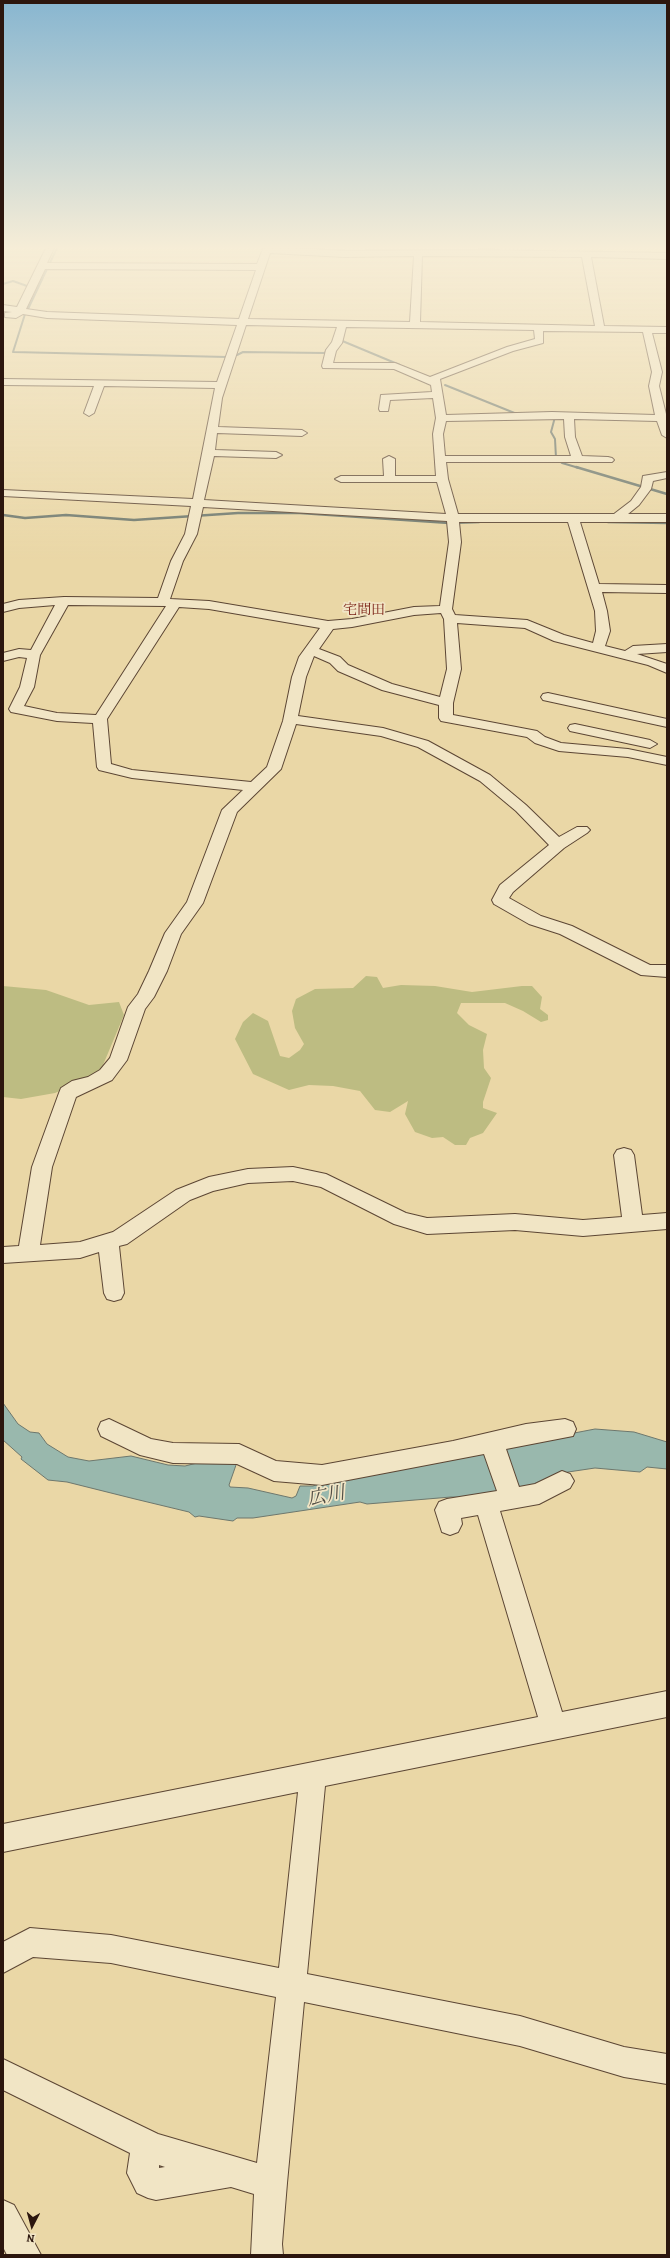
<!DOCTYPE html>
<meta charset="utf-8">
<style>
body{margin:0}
#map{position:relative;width:670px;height:2258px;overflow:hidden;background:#ead7a6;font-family:Alegreya,serif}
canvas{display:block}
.frame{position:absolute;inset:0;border:4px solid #2c160e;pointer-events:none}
.north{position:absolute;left:12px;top:2206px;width:40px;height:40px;-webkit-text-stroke:3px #f1e5c5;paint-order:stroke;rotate:186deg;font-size:11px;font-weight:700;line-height:16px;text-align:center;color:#2c160e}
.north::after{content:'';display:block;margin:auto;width:14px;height:18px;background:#2c160e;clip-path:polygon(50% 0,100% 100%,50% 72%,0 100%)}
</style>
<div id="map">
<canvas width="670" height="2258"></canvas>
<div class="frame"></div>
<div class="north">N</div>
</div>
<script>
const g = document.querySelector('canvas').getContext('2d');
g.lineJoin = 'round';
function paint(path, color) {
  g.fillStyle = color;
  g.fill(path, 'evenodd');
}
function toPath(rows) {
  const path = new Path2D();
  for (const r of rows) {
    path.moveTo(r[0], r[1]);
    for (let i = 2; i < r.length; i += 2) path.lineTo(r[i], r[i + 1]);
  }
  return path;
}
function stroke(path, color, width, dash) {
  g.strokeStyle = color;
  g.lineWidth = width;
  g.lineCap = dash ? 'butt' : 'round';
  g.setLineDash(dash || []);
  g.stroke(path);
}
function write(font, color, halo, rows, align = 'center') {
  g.font = font + ' Alegreya,"Noto Serif JP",serif';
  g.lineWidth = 3.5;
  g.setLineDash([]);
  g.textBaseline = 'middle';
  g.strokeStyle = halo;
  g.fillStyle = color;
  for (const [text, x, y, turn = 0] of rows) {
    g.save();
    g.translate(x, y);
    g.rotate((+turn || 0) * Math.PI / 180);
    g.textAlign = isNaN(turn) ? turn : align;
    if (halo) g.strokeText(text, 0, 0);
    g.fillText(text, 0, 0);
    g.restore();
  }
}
paint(toPath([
 [366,976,377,977,383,988,401,985,435,986,472,992,522,986,532,986,542,997,540,1009,548,1015,548,1020,541,1022,523,1011,505,1003,461,1003,457,1013,469,1025,487,1034,483,1050,484,1068,491,1078,483,1102,483,1108,497,1113,483,1133,470,1138,466,1145,455,1145,443,1137,432,1138,415,1132,405,1114,408,1101,390,1112,375,1110,360,1091,333,1086,309,1085,289,1090,253,1074,235,1039,243,1022,253,1013,268,1021,280,1056,289,1058,300,1050,304,1044,295,1028,292,1011,296,999,315,989,353,988],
 [3,986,46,990,89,1005,119,1002,124,1015,103,1065,94,1076,55,1093,21,1099,3,1097]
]), '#bdbc82');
const water = toPath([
 [244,246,349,250,478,249,507,246,478,251,356,252,244,246],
 [3,1403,18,1424,30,1432,39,1433,47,1444,68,1457,89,1461,131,1456,168,1465,185,1466,197,1463,234,1462,236,1465,229,1485,230,1487,248,1488,292,1498,296,1496,300,1486,313,1486,325,1481,595,1429,634,1432,667,1442,667,1469,647,1467,640,1472,595,1468,568,1472,536,1486,483,1498,451,1497,367,1504,360,1502,253,1518,237,1518,233,1521,199,1516,195,1517,189,1512,135,1499,67,1482,48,1480,21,1459,22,1457,3,1440,3,1403]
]);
paint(water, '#99b8ad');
stroke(water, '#6d776d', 1);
stroke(toPath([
 [3,284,13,281,27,286],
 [27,311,58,246],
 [25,314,13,352,227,357],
 [340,340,400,365],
 [237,355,243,352,325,353,327,349],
 [445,385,517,414],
 [555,417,551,432,555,439,556,458,562,463,579,468]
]), '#6d776d', 2);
stroke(toPath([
 [576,467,667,494],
 [3,515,25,518,66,515,134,520,238,513,300,513,449,523,479,522],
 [608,522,667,523]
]), '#6d776d', 2.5);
const minor = toPath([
 [47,246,55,246,47,263,257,264,264,246,344,251,483,250,667,253,667,259,591,257,604,326,667,327,667,333,652,333,662,372,659,386,667,418,667,438,662,435,657,421,574,419,575,437,582,456,608,457,612,458,614,460,612,462,446,462,448,479,458,514,614,514,631,501,641,487,643,476,667,472,667,478,653,481,651,489,639,505,628,514,667,514,667,522,580,522,599,584,667,585,667,593,602,592,607,611,610,631,605,646,625,651,633,646,667,644,667,652,637,654,667,664,667,673,648,665,554,641,525,628,457,623,461,669,453,703,453,715,537,731,545,737,561,743,628,749,667,757,667,765,628,757,559,751,535,743,527,737,441,721,439,718,439,705,382,690,338,671,330,663,314,656,306,677,298,716,383,728,428,741,490,775,526,805,559,837,577,827,587,827,590,830,587,833,564,848,513,892,509,898,541,916,572,926,650,965,667,965,667,977,641,975,560,934,529,924,494,904,492,900,500,885,549,845,516,811,480,781,418,747,381,736,296,724,281,769,237,812,203,903,181,934,167,971,154,997,145,1009,127,1060,112,1080,76,1097,52,1167,40,1245,80,1242,113,1232,176,1190,209,1177,248,1169,293,1167,326,1174,406,1213,427,1218,515,1214,583,1220,622,1217,614,1155,617,1150,624,1148,631,1150,634,1155,642,1215,667,1213,667,1229,583,1236,515,1230,427,1234,394,1224,321,1187,293,1181,248,1183,213,1191,190,1200,127,1244,119,1246,124,1293,121,1299,114,1301,107,1299,104,1293,99,1252,80,1258,3,1263,3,1247,19,1246,32,1167,59,1093,61,1088,72,1081,88,1077,100,1070,110,1058,128,1007,138,994,149,971,165,933,187,902,222,810,243,790,132,778,99,770,97,767,93,723,57,721,11,712,9,709,20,687,27,658,19,657,3,661,3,653,19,649,31,650,55,605,19,608,3,612,3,604,19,600,64,597,158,598,171,561,185,534,191,506,3,496,3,490,193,499,215,388,104,386,94,413,89,416,84,413,94,386,3,385,3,379,217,382,237,325,47,318,23,314,16,318,5,317,5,313,12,312,3,311,3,305,17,307,47,246],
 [270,253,344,257,414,256,410,322,248,319,270,253],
 [422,256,582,257,595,326,420,322,422,256],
 [45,269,256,270,239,319,47,312,26,309,45,269],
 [246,325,337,327,332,342,326,350,322,366,323,368,394,369,431,385,432,392,381,395,379,409,380,411,388,411,390,400,433,398,436,418,433,434,436,476,395,476,395,459,389,456,383,459,384,476,341,476,335,479,341,482,437,482,446,514,204,500,214,456,276,458,282,455,276,452,215,450,217,433,302,436,307,433,302,430,218,427,222,398,246,325],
 [346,327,534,330,535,339,507,347,430,377,395,363,333,363,336,351,342,343,346,327],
 [543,331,643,332,652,372,649,386,655,415,552,412,446,415,440,379,513,351,543,343,543,331],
 [564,419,565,437,571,456,445,456,443,434,446,421,564,419],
 [203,507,447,521,449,542,440,606,414,607,352,619,328,621,209,601,170,599,183,561,197,534,203,507],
 [459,522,568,522,595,611,596,631,593,643,564,635,527,620,455,615,452,609,461,542,459,522],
 [68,605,166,606,96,715,57,713,24,706,34,687,40,655,68,605],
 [179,607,209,609,320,628,299,657,292,677,283,721,267,767,251,782,132,770,111,764,107,719,179,607],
 [441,613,444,619,447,669,440,697,392,684,348,665,340,657,319,649,333,629,352,627,414,615,441,613],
 [548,693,667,719,667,727,543,700,541,697,543,694,548,693],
 [575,724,650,740,657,744,650,748,570,731,568,728,570,725,575,724],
 [109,1419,151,1439,173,1443,239,1444,276,1461,322,1465,453,1441,526,1424,565,1419,573,1422,576,1429,573,1436,506,1449,519,1487,535,1484,562,1471,570,1474,574,1481,570,1488,539,1504,500,1511,562,1712,667,1691,667,1717,325,1786,307,1974,520,2016,624,2047,667,2054,667,2084,624,2077,520,2046,304,2002,287,2183,282,2244,283,2255,251,2255,254,2194,231,2187,156,2200,148,2198,137,2193,127,2173,130,2153,3,2090,3,2059,158,2134,257,2163,276,1997,111,1963,33,1957,3,1973,3,1942,30,1928,111,1935,279,1968,298,1792,3,1852,3,1824,538,1717,478,1515,461,1518,462,1524,458,1532,450,1535,442,1532,435,1510,439,1502,447,1499,497,1491,484,1454,322,1485,274,1481,237,1464,173,1463,140,1455,101,1436,98,1429,101,1422,109,1419],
 [159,2165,165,2167,159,2168,159,2165],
 [3,2200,14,2205,41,2255,7,2255,3,2247,3,2200]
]);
stroke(minor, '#5c4634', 2);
paint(minor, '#f1e5c5');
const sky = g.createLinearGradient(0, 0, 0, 562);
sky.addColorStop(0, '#88b6d0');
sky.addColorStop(0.44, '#f6edd7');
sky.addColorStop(1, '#f6edd700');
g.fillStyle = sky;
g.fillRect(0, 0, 670, 562);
write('14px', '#7a1f14', '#f1e5c5', [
 ["宅間田",364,611]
]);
write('italic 19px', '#524f46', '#f1e5c5', [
 ["広川",326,1497,-11]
]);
</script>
